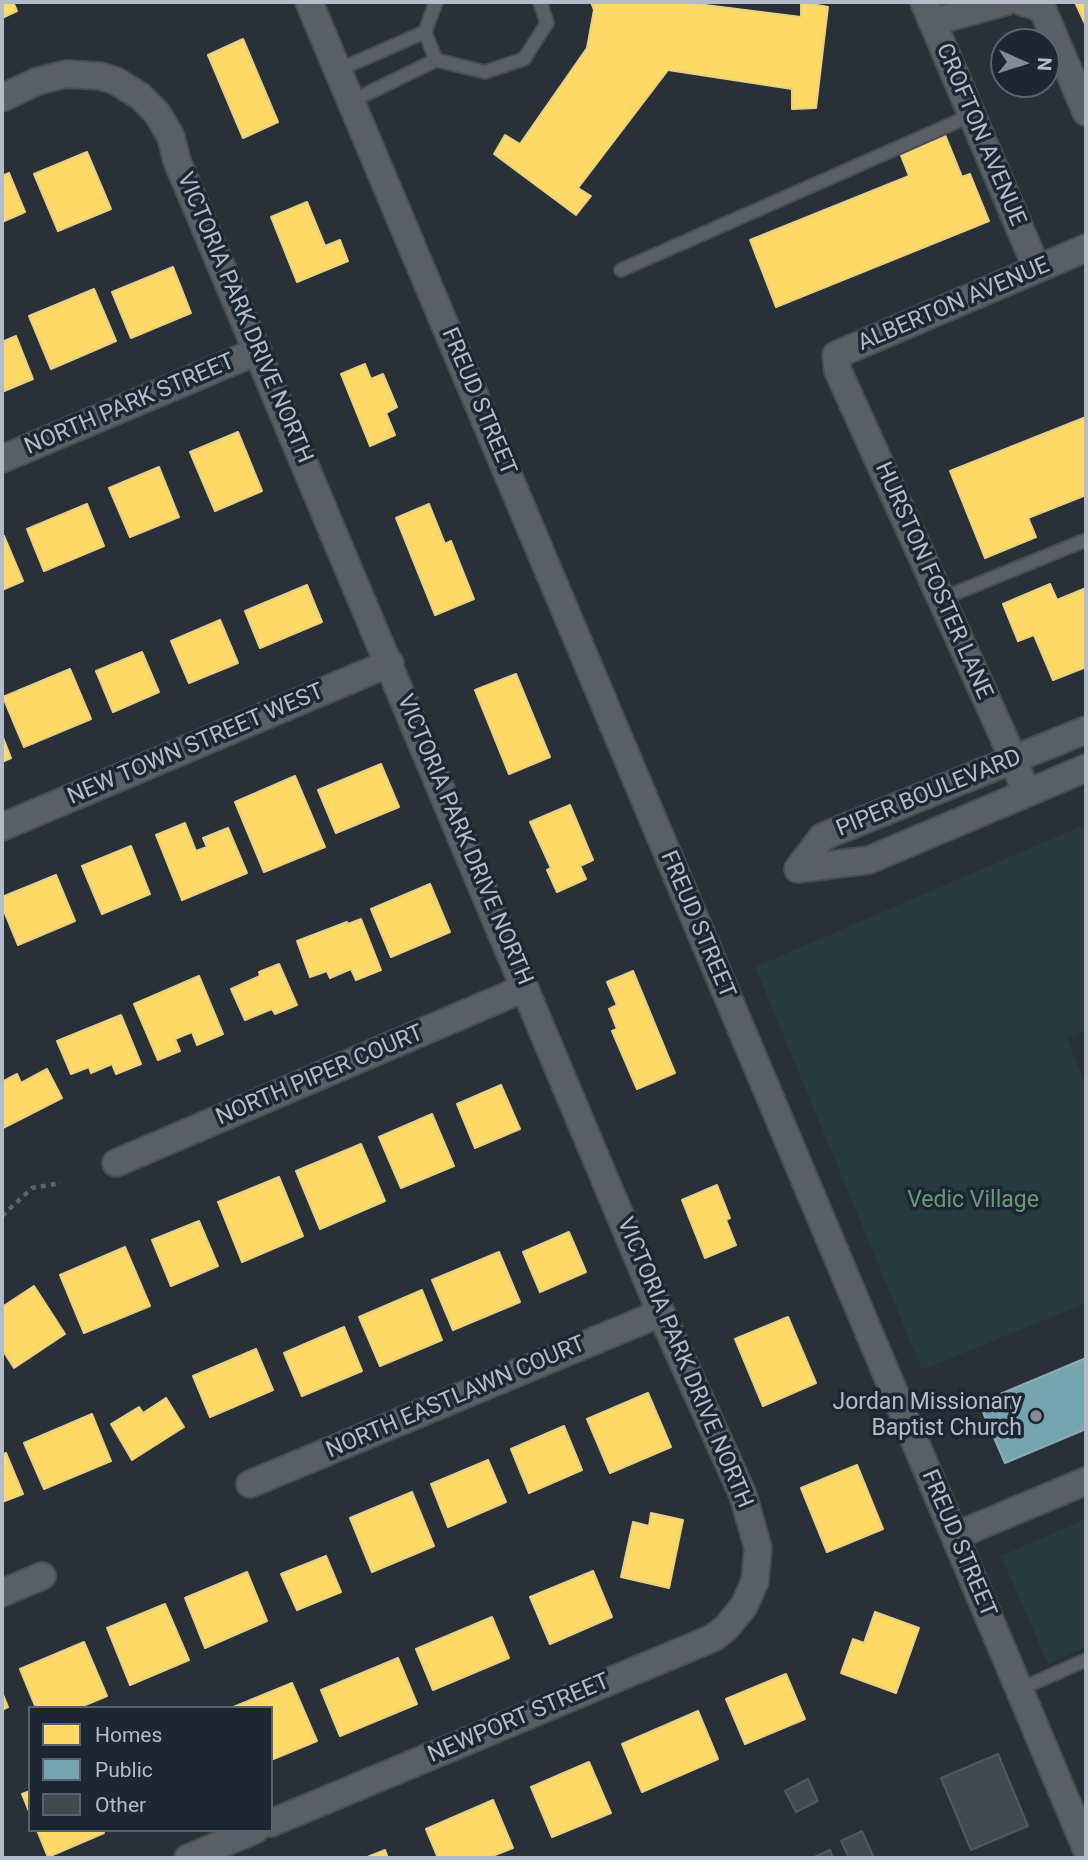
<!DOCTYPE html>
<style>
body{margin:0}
#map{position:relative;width:1088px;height:1860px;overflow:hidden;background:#2a3038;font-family:Roboto,sans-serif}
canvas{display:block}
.frame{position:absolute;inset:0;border:4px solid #b4bcc9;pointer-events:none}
.legend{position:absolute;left:28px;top:1706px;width:245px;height:126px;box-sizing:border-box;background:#1d2633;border:2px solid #59626f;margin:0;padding:9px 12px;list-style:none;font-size:21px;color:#b4bcc9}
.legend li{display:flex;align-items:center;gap:14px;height:35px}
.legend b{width:35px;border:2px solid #59626f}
.north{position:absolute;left:990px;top:28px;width:70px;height:70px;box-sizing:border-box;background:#1d2633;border:2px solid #59626f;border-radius:50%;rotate:93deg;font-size:19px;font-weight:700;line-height:28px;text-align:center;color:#b4bcc9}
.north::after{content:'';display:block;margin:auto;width:24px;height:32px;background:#848b96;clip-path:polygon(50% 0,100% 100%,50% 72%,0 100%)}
</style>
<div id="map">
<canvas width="1088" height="1860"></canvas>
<div class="frame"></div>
<ul class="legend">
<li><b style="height:19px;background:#ffd966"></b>Homes</li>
<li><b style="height:19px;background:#76a5af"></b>Public</li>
<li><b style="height:19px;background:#444950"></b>Other</li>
</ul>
<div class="north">N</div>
</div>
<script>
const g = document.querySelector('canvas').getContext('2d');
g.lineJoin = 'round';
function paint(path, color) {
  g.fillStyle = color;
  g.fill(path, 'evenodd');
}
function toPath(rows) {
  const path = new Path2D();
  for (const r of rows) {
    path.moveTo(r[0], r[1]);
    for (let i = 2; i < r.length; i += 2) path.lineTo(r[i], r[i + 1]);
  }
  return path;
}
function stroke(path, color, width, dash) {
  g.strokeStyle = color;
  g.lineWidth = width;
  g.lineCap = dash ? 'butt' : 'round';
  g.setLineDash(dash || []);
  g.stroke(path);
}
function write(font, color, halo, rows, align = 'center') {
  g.font = font + ' Roboto,sans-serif';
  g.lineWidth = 7;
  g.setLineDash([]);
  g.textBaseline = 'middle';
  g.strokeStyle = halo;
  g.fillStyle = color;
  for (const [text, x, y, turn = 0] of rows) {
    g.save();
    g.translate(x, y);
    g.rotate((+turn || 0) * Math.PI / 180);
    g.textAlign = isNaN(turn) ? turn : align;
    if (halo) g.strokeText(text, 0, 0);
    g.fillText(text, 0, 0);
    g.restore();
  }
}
paint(toPath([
 [1086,824,1086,1030,1067,1039,1086,1085,1086,1303,922,1370,755,967],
 [1086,1519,1086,1647,1048,1664,1001,1556]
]), '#273a3e');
const homes = toPath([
 [2,2,13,2,17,11,2,18,2,2],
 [591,2,681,2,801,17,801,2,828,7,816,108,792,109,792,89,668,70,578,188,591,196,576,215,494,154,505,135,520,144,587,48,594,10,591,2],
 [1075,2,1086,2,1086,26,1075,2],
 [243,39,278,122,243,138,208,55,243,39],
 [945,135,962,177,970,174,989,221,776,307,750,240,909,176,900,153,945,135],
 [87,152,111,209,58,231,34,174,87,152],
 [9,173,25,212,2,222,2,176,9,173],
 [307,202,325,246,340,240,348,261,297,282,271,217,307,202],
 [173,267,191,313,131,338,112,292,173,267],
 [94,289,116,341,51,369,29,316,94,289],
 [16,336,33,379,2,392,2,342,16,336],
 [365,364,371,379,383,374,397,407,386,413,395,435,370,446,341,374,365,364],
 [1086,417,1086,495,1028,518,1036,537,985,558,950,471,1086,417],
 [238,432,262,491,215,511,190,452,238,432],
 [159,467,179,517,130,537,109,488,159,467],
 [87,504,104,546,44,571,27,529,87,504],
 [429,504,445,544,451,541,474,599,435,615,396,518,429,504],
 [4,536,23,581,2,590,2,537,4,536],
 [1050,584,1057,600,1086,588,1086,667,1053,680,1034,635,1018,641,1003,604,1050,584],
 [307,585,322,622,260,648,245,611,307,585],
 [220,620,238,663,189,683,171,641,220,620],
 [142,652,159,692,113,712,96,671,142,652],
 [70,669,91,719,24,747,3,697,70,669],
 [516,674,550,757,509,774,475,690,516,674],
 [2,735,11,758,2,762,2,735],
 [381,764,399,807,336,833,318,790,381,764],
 [295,776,325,847,264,872,235,802,295,776],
 [570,805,593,860,580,866,586,879,557,892,547,870,551,868,530,822,570,805],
 [185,823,196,851,207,847,203,838,228,828,247,873,182,900,156,835,185,823],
 [131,846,150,894,102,914,82,866,131,846],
 [56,875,75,921,18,945,2,906,2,897,56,875],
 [430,884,450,932,391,957,371,909,430,884],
 [361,919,381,970,356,980,351,969,330,978,327,971,310,977,297,941,347,922,348,924,361,919],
 [279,964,297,1005,275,1014,272,1009,245,1020,231,989,260,976,259,972,279,964],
 [633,971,675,1073,637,1089,612,1031,617,1029,609,1009,617,1005,607,982,633,971],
 [199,976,223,1034,197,1045,192,1032,175,1039,180,1051,158,1060,134,1004,199,976],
 [121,1015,141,1064,116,1074,112,1064,91,1073,89,1067,71,1074,57,1041,121,1015],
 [47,1069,62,1098,3,1128,2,1082,17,1074,21,1083,47,1069],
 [501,1085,520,1129,475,1148,457,1104,501,1085],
 [432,1114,454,1166,401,1188,379,1137,432,1114],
 [361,1144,385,1201,320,1229,296,1171,361,1144],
 [279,1177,303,1236,242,1262,218,1202,279,1177],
 [717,1185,730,1218,726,1220,736,1245,705,1258,682,1200,717,1185],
 [199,1221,218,1266,171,1286,152,1240,199,1221],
 [569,1232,586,1272,540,1292,523,1252,569,1232],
 [125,1247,150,1306,84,1333,60,1275,125,1247],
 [499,1252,520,1302,453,1330,432,1280,499,1252],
 [34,1286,65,1334,14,1368,2,1349,2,1307,34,1286],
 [422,1290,442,1340,380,1366,359,1317,422,1290],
 [788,1317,816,1383,763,1406,735,1339,788,1317],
 [344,1327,362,1371,302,1396,284,1353,344,1327],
 [256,1349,273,1390,210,1417,193,1376,256,1349],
 [648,1393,671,1447,610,1473,587,1419,648,1393],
 [166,1398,184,1427,132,1460,111,1424,139,1407,143,1413,166,1398],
 [92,1414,111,1461,44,1489,24,1443,92,1414],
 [564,1426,582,1470,529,1493,511,1449,564,1426],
 [6,1453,23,1494,2,1502,2,1455,6,1453],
 [488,1460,506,1502,448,1527,431,1484,488,1460],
 [857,1465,883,1529,827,1552,801,1488,857,1465],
 [412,1492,434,1546,372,1572,350,1518,412,1492],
 [651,1513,683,1520,669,1588,621,1577,633,1522,649,1526,651,1513],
 [326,1556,341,1592,297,1610,281,1574,326,1556],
 [593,1571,612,1617,550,1644,530,1597,593,1571],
 [247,1572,267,1621,205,1648,185,1598,247,1572],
 [165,1604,189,1660,130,1685,107,1628,165,1604],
 [875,1612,919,1628,896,1693,841,1673,853,1639,864,1643,875,1612],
 [492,1617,509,1658,433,1690,416,1649,492,1617],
 [84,1642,107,1696,78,1708,36,1708,20,1669,84,1642],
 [398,1658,417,1704,340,1736,321,1690,398,1658],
 [786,1674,805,1719,745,1744,726,1699,786,1674],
 [292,1683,317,1741,271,1760,271,1708,231,1708,292,1683],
 [2,1692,8,1707,2,1710,2,1692],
 [698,1711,718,1759,642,1792,622,1744,698,1711],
 [589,1762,611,1813,552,1837,531,1787,589,1762],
 [30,1791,30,1814,22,1794,30,1791],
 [493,1800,513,1848,487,1858,438,1858,426,1829,493,1800],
 [37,1830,102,1830,104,1833,48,1857,37,1830],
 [385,1850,388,1858,365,1858,385,1850]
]);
paint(homes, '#ffd966');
stroke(homes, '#e8d084', 2);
const public = toPath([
 [1086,1358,1086,1429,1005,1463,979,1403,1086,1358]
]);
paint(public, '#76a5af');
stroke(public, '#89acb7', 2);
const building = toPath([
 [998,1754,1028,1826,971,1850,941,1778,998,1754],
 [808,1779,818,1801,796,1812,785,1791,808,1779],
 [862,1831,874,1858,849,1858,841,1841,862,1831],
 [830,1850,833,1858,812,1858,830,1850]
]);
paint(building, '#444950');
stroke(building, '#52575f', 2);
const lane = toPath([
 [436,2,425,32,436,60],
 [338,70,425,32],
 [352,101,436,60,485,72,524,59,547,23,540,2],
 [621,270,972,115],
 [941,599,1086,540],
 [1020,1689,1086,1660]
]);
const street = toPath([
 [309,2,1086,1848],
 [924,2,1037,269],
 [1022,2,1042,8,1086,112],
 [932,22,1005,2],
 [2,98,38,81,66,74,100,76,116,81,140,96,157,113,171,137,177,161,661,1313,743,1495,758,1548,755,1581,744,1606,726,1628,713,1638,271,1823],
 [2,459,258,351],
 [1026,793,1014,760,838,371,836,355,1086,248],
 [2,827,390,663],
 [798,869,822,837,1086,730],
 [798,869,869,860,1086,768],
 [116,1163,525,988],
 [250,1484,661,1313],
 [955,1536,1086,1481],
 [2,1593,42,1576],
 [188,1858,255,1830]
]);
stroke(lane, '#484c53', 16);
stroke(street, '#484c53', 30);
stroke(toPath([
 [2,1216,32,1188,61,1183]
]), '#5d636a', 4.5, [5, 5]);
stroke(lane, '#5a5e66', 12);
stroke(street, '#5a5e66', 26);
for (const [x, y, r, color] of [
 [1036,1416,7,"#848b96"]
]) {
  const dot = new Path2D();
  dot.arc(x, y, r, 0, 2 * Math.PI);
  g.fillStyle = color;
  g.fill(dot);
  stroke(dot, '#1d2633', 2.5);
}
write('23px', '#b4bcc9', '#1d2633', [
 ["CROFTON AVENUE",980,135,67],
 ["ALBERTON AVENUE",954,305,-23],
 ["VICTORIA PARK DRIVE NORTH",244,318,67],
 ["FREUD STREET",478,402,67],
 ["NORTH PARK STREET",130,405,-23],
 ["HURSTON FOSTER LANE",933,581,66],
 ["NEW TOWN STREET WEST",196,745,-23],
 ["PIPER BOULEVARD",929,794,-22],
 ["VICTORIA PARK DRIVE NORTH",464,840,67],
 ["FREUD STREET",697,925,67],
 ["NORTH PIPER COURT",320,1076,-23],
 ["VICTORIA PARK DRIVE NORTH",684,1363,67],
 ["NORTH EASTLAWN COURT",456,1398,-23],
 ["FREUD STREET",958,1544,67],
 ["NEWPORT STREET",519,1719,-23]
]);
write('23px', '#6b9a76', '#1d2633', [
 ["Vedic Village",973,1201]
]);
write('23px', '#b4bcc9', '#1d2633', [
 ["Jordan Missionary",1022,1403],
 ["Baptist Church",1022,1429]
], 'right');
</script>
